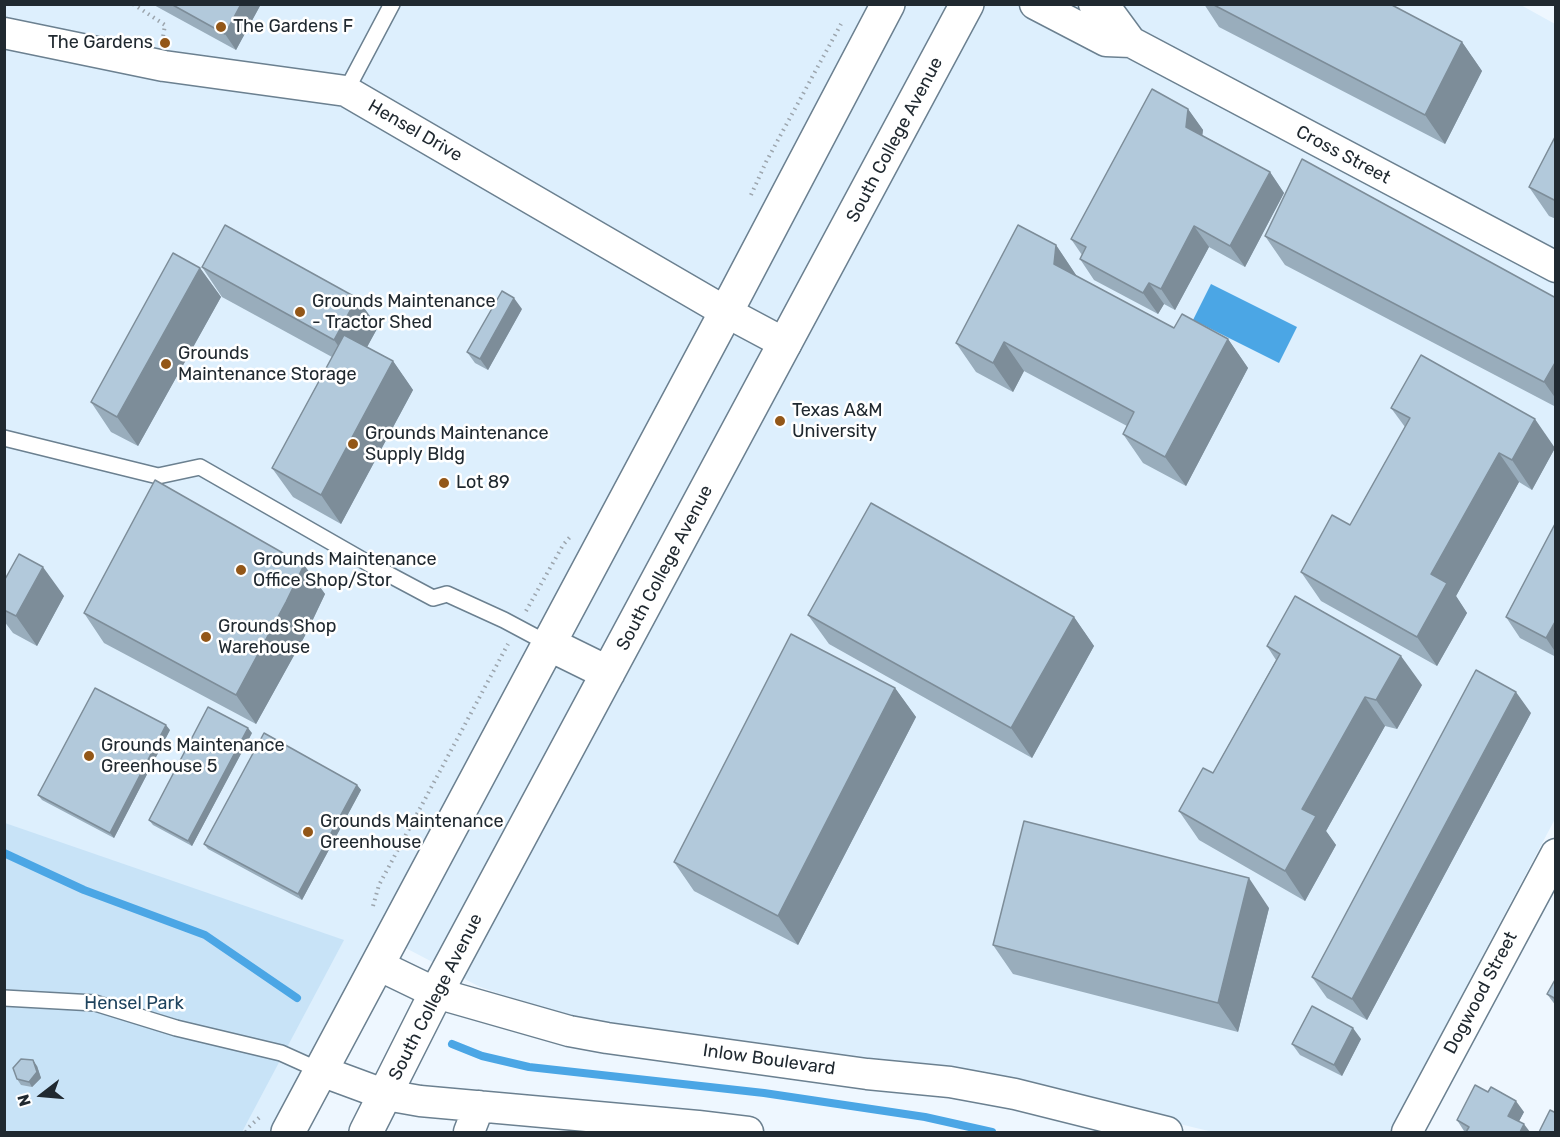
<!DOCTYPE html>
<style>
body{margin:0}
#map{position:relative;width:1560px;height:1137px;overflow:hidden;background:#eef7ff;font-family:Rubik,sans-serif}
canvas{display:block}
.frame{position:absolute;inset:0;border:6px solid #202930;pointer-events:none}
.north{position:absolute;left:12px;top:1065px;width:60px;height:60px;-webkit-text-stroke:4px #fff;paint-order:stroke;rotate:254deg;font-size:16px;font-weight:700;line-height:24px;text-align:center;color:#202930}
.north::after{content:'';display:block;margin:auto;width:21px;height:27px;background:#202930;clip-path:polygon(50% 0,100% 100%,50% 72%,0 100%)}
</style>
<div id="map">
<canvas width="1560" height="1137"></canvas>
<div class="frame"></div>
<div class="north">N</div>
</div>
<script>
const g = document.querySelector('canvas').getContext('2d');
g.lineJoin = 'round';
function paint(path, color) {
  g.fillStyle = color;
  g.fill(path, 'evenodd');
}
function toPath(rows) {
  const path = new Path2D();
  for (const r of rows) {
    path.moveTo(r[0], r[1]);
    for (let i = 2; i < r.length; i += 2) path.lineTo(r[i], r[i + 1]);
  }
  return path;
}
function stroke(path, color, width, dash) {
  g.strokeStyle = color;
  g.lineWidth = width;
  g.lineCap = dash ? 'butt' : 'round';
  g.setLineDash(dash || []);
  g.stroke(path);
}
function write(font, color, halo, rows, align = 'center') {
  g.font = font + ' Rubik,sans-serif';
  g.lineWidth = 5;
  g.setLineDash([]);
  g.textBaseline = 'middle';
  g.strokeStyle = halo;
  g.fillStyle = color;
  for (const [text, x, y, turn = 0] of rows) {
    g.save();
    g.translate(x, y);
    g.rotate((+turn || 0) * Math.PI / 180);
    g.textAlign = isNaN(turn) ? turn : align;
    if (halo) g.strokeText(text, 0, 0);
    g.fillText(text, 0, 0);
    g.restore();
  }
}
paint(toPath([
 [1519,4,1555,24,1555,819,1389,1132,1213,1132,1041,1091,581,1021,480,987,379,934,271,1132,5,1132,5,5]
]), '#ddeffd');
paint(toPath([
 [5,823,344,940,242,1132,5,1132]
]), '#c8e3f7');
paint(toPath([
 [1211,284,1297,327,1279,363,1193,320]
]), '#4ba6e5');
stroke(toPath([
 [4,853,84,890,205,935,297,998],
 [452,1044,482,1056,529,1067,764,1093,925,1117,992,1132]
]), '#4ba6e5', 8);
const service = toPath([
 [346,91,392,4],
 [4,438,158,476,200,467,373,566,433,598,447,594,504,620,549,644],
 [4,998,95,1003,176,1028,281,1053,321,1071]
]);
const minor = toPath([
 [1035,4,1106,41,1131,42,1556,267],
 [1094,4,1109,12,1131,42],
 [4,33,164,66,346,91,726,312,786,344],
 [378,965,436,993,569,1031,607,1038,867,1074,950,1082,1015,1094,1167,1132],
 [321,1071,386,1095,420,1101,698,1126,748,1132],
 [469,1132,479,1106],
 [1407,1132,1556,854]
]);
const secondary = toPath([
 [549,644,608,673],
 [288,1132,726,312,888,4],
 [366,1132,436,993,967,4]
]);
stroke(service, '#6b8090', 18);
stroke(minor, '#6b8090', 33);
stroke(secondary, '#6b8090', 36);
stroke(toPath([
 [133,4,165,25,163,37],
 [751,195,766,162,841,24],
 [526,611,563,545,570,537],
 [373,906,379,885,508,644],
 [246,1132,249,1127,261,1116]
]), '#9ca5ad', 4, [1.5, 4.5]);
stroke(service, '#fff', 15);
stroke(minor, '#fff', 30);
stroke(secondary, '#fff', 33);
paint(toPath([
 [152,4,261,4,236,50],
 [1204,4,1390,4,1462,42,1482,71,1445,144,1219,27],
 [1188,109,1203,130,1202,135,1270,172,1284,193,1245,267,1209,247,1175,310,1164,304,1158,314,1094,280,1080,259,1082,255,1071,239],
 [1556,135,1556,219,1549,216,1529,187],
 [1265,236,1556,298,1556,407,1285,265],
 [1056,245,1076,275,1076,276,1174,328,1228,339,1248,368,1186,486,1143,463,1123,434,1127,426,1024,371,1013,392,976,372,956,343],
 [202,267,378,327,367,347,393,361,413,390,341,524,293,497,272,468,332,357,222,297],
 [200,268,221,297,138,446,111,432,91,402],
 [522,309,488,370,475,363,467,352],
 [1391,408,1555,448,1532,490,1519,482,1456,596,1467,613,1437,666,1321,601,1301,572,1350,525,1405,427],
 [1556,522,1556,657,1520,638,1506,617],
 [304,565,325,594,307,632,256,724,104,643,84,613],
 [4,581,64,596,37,646,13,633,4,621],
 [808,615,1074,617,1094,646,1032,758,829,644],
 [1267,646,1422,685,1397,729,1385,726,1326,831,1336,845,1305,901,1199,840,1179,811,1213,773,1276,660],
 [895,688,916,717,798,945,694,891,674,862],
 [1531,713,1367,1020,1327,998,1312,977],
 [170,730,114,838,42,800,38,795],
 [252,733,192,846,153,825,149,820],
 [357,785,361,790,302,900,208,849,204,844],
 [1269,908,1238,1032,1013,974,993,945],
 [1556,978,1556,1006,1547,994],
 [1361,1039,1342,1076,1300,1055,1292,1044],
 [37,1066,41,1078,32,1087,21,1085,17,1079],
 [1524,1112,1519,1121,1466,1132,1464,1131,1457,1120]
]), '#99adbc');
paint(toPath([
 [241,4,261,4,236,50,225,34],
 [1462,42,1482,71,1445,144,1425,115],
 [1188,109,1203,130,1201,147,1186,127],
 [1270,172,1284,193,1245,267,1230,246],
 [1194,226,1209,247,1175,310,1161,289],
 [1056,245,1076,275,1074,293,1054,264],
 [200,268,221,297,138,446,117,417],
 [1149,283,1164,304,1158,314,1143,293],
 [357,298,378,327,355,369,334,340],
 [514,298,522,309,488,370,480,359],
 [1228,339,1248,368,1186,486,1165,457],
 [1004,342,1024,371,1013,392,993,363],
 [393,361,413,390,341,524,321,495],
 [1556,361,1556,399,1544,382],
 [1535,419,1555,448,1532,490,1512,460],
 [1499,453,1519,482,1456,596,1467,613,1437,666,1417,637,1431,574],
 [304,565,325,594,307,632,256,724,236,695],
 [43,567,64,596,37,646,16,616],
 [1074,617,1094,646,1032,758,1011,728],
 [1556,620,1556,653,1546,638],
 [1401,656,1422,685,1397,729,1376,700],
 [895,688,916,717,798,945,778,916],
 [1516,692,1531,713,1367,1020,1352,999],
 [1365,697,1385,726,1326,831,1336,845,1305,901,1285,871,1302,809],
 [166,725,170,730,114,838,110,833],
 [248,728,252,733,192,846,188,841],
 [357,785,361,790,302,900,298,894],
 [1249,878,1269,908,1238,1032,1218,1003],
 [1353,1028,1361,1039,1342,1076,1334,1065],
 [33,1060,37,1066,41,1078,32,1087,29,1082],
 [1516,1101,1524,1112,1516,1127,1508,1116],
 [1524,1124,1530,1132,1520,1132]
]), '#7d8d99');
const building = toPath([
 [171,4,241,4,225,34,171,4],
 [1212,4,1390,4,1462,42,1425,115,1212,4],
 [1152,89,1188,109,1186,127,1270,172,1230,246,1194,226,1161,289,1149,283,1143,293,1080,259,1086,247,1071,239,1152,89],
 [1556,135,1556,201,1529,187,1556,135],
 [1302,159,1556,298,1556,361,1544,382,1265,236,1302,159],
 [225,225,357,298,334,340,202,267,225,225],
 [1018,225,1056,245,1054,264,1174,328,1182,314,1228,339,1165,457,1123,434,1134,412,1004,342,993,363,956,343,1018,225],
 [173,253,200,268,117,417,91,402,173,253],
 [502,291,514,298,480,359,467,352,502,291],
 [344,335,393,361,321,495,272,468,344,335],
 [1421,355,1535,419,1512,460,1499,453,1431,574,1447,583,1417,637,1301,572,1332,515,1350,525,1410,418,1391,408,1421,355],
 [155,480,304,565,286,602,236,695,84,613,155,480],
 [871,503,1074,617,1011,728,808,615,871,503],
 [1556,522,1556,620,1546,638,1506,617,1556,522],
 [19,554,43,567,16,616,4,610,4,581,19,554],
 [1295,596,1401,656,1376,700,1365,697,1302,809,1316,816,1285,871,1179,811,1203,768,1213,773,1280,654,1267,646,1295,596],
 [791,634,895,688,778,916,674,862,791,634],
 [1476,670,1516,692,1352,999,1312,977,1476,670],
 [95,688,166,725,110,833,38,795,95,688],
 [208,707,248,728,188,841,149,820,208,707],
 [264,733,357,785,298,894,204,844,264,733],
 [1024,821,1249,878,1218,1003,993,945,1024,821],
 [1556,978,1556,999,1547,994,1556,978],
 [1312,1006,1353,1028,1334,1065,1292,1044,1312,1006],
 [21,1059,33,1060,37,1072,29,1082,17,1079,13,1068,21,1059],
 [1475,1085,1488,1092,1491,1087,1516,1101,1508,1116,1524,1124,1520,1132,1466,1132,1469,1127,1457,1120,1475,1085],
 [1550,1110,1556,1113,1556,1132,1539,1132,1550,1110]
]);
paint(building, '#b2c9db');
stroke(building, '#7d8d99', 1.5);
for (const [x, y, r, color] of [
 [221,27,6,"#935718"],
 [165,43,6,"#935718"],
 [300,312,6,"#935718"],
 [166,364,6,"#935718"],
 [780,421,6,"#935718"],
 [353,444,6,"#935718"],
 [444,483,6,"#935718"],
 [241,570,6,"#935718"],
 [206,637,6,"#935718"],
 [89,756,6,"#935718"],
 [308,832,6,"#935718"]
]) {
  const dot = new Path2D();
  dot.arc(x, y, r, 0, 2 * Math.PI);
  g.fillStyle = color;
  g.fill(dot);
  stroke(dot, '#fff', 2);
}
write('18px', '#202930', '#fff', [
 ["The Gardens F",233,27],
 ["The Gardens",153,43,"right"],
 ["Grounds Maintenance",312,302],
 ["- Tractor Shed",312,323],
 ["Grounds",178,354],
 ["Maintenance Storage",178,375],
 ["Texas A&M",792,411],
 ["University",792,432],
 ["Grounds Maintenance",365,434],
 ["Supply Bldg",365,455],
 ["Lot 89",456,483],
 ["Grounds Maintenance",253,560],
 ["Office Shop/Stor",253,581],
 ["Grounds Shop",218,627],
 ["Warehouse",218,648],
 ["Grounds Maintenance",101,746],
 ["Greenhouse 5",101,767],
 ["Grounds Maintenance",320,822],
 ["Greenhouse",320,843]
], 'left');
write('18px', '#202930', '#fff', [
 ["Hensel Drive",415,131,30],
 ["South College Avenue",895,140,-62],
 ["Cross Street",1343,155,28],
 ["South College Avenue",665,568,-62],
 ["Dogwood Street",1481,993,-62],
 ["South College Avenue",436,997,-63],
 ["Inlow Boulevard",769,1060,8]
]);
write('18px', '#1e435e', '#fff', [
 ["Hensel Park",134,1004]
]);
</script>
